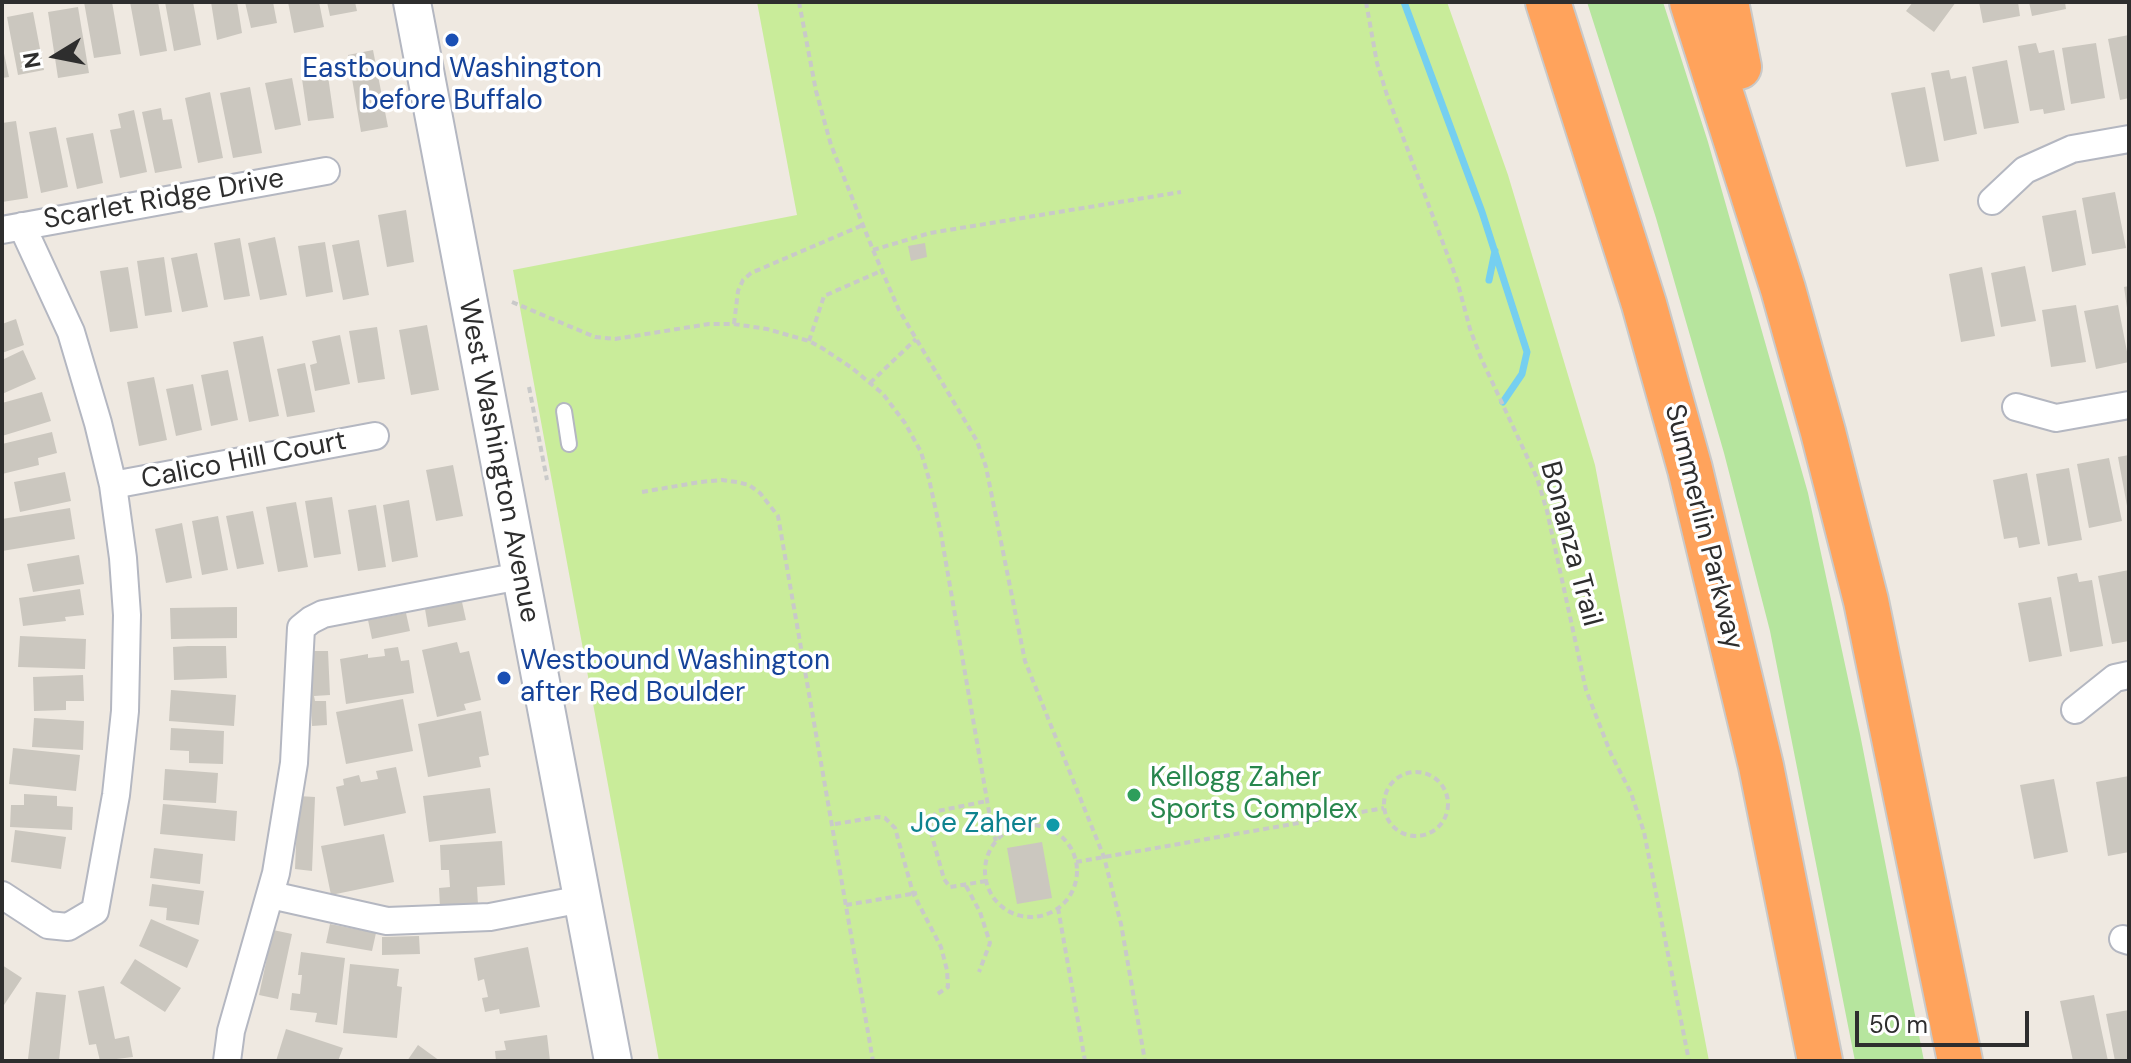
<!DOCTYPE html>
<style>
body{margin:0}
#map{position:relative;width:2131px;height:1063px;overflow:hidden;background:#efe9e1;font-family:"DM Sans",sans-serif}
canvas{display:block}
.frame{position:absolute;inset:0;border:4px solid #2e2e2e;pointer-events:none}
.north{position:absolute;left:16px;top:16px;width:80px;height:80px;-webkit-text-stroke:6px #fff;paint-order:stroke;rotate:260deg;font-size:22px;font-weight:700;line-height:32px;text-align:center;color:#2e2e2e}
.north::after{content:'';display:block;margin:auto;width:28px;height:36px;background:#2e2e2e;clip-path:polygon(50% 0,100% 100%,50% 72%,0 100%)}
.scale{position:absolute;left:1855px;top:1011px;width:174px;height:36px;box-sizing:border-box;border:4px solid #2e2e2e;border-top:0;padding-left:10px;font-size:24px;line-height:28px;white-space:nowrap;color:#2e2e2e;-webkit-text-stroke:6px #fff;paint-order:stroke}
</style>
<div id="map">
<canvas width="2131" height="1063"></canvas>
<div class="frame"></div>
<div class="north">N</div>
<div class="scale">50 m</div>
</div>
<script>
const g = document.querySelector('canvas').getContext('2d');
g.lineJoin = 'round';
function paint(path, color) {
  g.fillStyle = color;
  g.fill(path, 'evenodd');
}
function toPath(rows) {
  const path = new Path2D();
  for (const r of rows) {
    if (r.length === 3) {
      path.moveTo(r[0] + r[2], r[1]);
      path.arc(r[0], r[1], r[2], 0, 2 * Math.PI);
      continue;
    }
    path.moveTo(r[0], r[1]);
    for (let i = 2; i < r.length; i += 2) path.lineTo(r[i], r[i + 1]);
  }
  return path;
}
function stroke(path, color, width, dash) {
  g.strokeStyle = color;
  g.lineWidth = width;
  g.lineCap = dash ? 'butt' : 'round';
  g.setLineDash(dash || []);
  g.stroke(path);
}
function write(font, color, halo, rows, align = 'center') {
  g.font = font + ' "DM Sans",sans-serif';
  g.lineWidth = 7;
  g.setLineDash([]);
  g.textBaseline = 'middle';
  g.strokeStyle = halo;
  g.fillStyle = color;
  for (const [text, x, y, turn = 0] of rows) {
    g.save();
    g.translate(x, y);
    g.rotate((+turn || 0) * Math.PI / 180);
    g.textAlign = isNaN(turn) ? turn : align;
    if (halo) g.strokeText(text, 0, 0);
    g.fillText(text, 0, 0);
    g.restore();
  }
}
paint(toPath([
 [1587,2,1663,2,1708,142,1808,493,1860,734,1924,1061,1855,1061,1770,631,1724,453,1656,218]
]), '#b6e59e');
paint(toPath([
 [757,2,1447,2,1508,175,1595,465,1709,1061,659,1061,513,270,797,215]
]), '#c9ec9a');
stroke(toPath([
 [1404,2,1482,212,1527,352,1522,374,1503,402],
 [1489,280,1495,251]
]), '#75cff0', 7);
paint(toPath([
 [84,2,112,2,121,54,94,58],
 [130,2,158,2,167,51,140,56],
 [165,2,193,2,201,45,174,51],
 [211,2,237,2,242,33,217,40],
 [245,2,273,2,277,23,251,28],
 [288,2,319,2,324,27,294,33],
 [327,2,355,2,357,11,330,16],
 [1913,2,1956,2,1934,32,1906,11],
 [1979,2,2018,2,2020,16,1983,23],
 [2029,2,2065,2,2066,9,2032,16],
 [78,7,89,73,58,78,48,12],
 [33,12,44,70,18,75,7,17],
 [2129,35,2129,98,2120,100,2108,39],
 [2036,43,2039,53,2054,50,2065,110,2044,114,2043,109,2030,111,2018,46],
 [2096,43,2105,98,2071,104,2062,48],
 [2,44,9,77,2,78],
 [373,50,388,127,361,132,348,55],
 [2007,60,2019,123,1984,129,1972,67],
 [327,69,334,118,308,121,301,72],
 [1949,70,1951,79,1966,76,1977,134,1944,141,1931,73],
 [292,78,301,125,275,130,265,83],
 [250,87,262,153,233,158,220,93],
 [1925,87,1939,161,1906,167,1891,93],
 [210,92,223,158,198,163,185,98],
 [161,108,163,120,172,119,182,168,155,173,142,112],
 [134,110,147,172,120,178,110,130,121,128,118,114],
 [16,121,28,198,2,202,2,123],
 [56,127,68,187,41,193,29,132],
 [93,133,103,183,77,189,66,138],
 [2115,192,2126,248,2092,254,2082,198],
 [406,210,414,262,387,267,378,215],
 [2076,210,2086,265,2052,272,2042,216],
 [275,237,287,295,260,300,248,243],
 [240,238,250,296,224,300,214,243],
 [359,240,369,295,343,300,332,245],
 [325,242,333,292,306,297,298,246],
 [925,243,927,257,911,261,908,246],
 [197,253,208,307,182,312,171,258],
 [164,257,172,312,145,316,137,261],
 [2025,266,2036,321,2001,327,1991,273],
 [128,267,138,328,110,332,100,271],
 [1982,267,1995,336,1961,342,1949,274],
 [2129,286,2129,308,2127,308,2124,287],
 [2076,305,2086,362,2051,367,2042,310],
 [2118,305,2129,362,2096,369,2084,311],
 [16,319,24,345,2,353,2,324],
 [427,325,439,390,411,395,399,330],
 [377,327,385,379,358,383,349,331],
 [340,335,350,384,315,391,310,365,317,363,312,341],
 [263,336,279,416,249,422,233,342],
 [23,350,36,379,2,394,2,360],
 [305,363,315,412,287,417,277,369],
 [228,370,238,420,211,426,201,375],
 [154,377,167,440,139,446,127,382],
 [193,384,202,430,176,436,166,389],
 [42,392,51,421,2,436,2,403],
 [52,432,57,453,38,458,39,465,2,474,2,444],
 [2129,455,2129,505,2127,506,2118,457],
 [2109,458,2122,521,2089,528,2077,464],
 [453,465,463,516,436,521,426,470],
 [2069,468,2082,540,2048,546,2036,474],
 [65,472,71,501,20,512,14,482],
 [2027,473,2040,544,2019,548,2017,537,2004,539,1993,480],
 [332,497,341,554,314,558,305,501],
 [409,500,418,557,392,562,383,505],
 [296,502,308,567,278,572,266,507],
 [376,505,386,567,358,571,348,510],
 [70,508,75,539,2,551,2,519],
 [253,511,264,564,237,569,226,516],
 [218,516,228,570,202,575,192,521],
 [182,523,192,578,166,583,155,529],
 [79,555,84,584,33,592,27,564],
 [2129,570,2129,641,2112,644,2098,576],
 [2077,573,2079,582,2092,580,2103,646,2070,652,2057,577],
 [80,589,84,615,65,617,66,621,23,626,19,598],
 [2051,597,2062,656,2029,662,2018,603],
 [462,602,466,620,428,627,425,609],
 [237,607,237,638,171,639,170,608],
 [406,613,410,631,372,639,368,620],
 [20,636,86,639,85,669,18,667],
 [457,642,460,653,469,651,481,700,464,704,466,710,437,717,422,650],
 [188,646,226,646,227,678,174,680,173,647],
 [398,647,401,661,409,660,414,693,346,704,340,659,368,654,368,658,385,656,384,649],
 [309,651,328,651,330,695,314,696,315,701,326,701,327,725,312,726],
 [83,675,84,701,66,701,66,710,34,711,33,677],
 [171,690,236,695,234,726,169,721],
 [403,699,413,751,346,764,336,712],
 [481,711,489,755,479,757,481,767,428,777,418,724],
 [34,718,84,721,83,750,32,747],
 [171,728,224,731,223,764,189,763,189,751,170,750],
 [13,748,80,755,76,791,9,784],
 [396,767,406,813,344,826,336,787,344,785,343,779,359,775,361,782,378,779,376,771],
 [165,769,218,773,216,803,163,800],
 [2129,776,2129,852,2108,856,2096,782],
 [2054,779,2068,852,2034,859,2020,785],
 [490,788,496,833,429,842,423,796],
 [24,794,57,796,57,806,73,807,72,830,10,827,11,805,24,805],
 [298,796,315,797,312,871,295,869],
 [163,804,237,811,235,841,160,834],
 [15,830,66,837,61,869,11,862],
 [384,834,394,882,331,895,321,846],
 [502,841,505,885,477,887,478,905,440,907,439,888,450,887,449,870,441,870,440,845],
 [1042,842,1052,898,1017,904,1007,848],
 [154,848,203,854,200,884,150,878],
 [152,884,204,891,199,925,166,920,167,908,149,906],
 [151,919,199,940,187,968,139,946],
 [330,924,376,933,372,951,326,943],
 [273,930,292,934,278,999,259,995],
 [419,936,420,954,382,955,382,937],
 [528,947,540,1007,500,1014,499,1009,485,1012,482,998,488,997,484,979,478,981,474,958],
 [301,952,345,958,337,1025,315,1022,317,1013,290,1010,292,993,300,994,302,975,298,975],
 [135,959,181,988,165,1012,120,983],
 [350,964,399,969,397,986,402,987,397,1038,343,1033],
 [2,965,22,978,2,1008],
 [104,986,115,1039,129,1036,133,1057,100,1061,96,1044,89,1045,78,991],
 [36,992,66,995,59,1061,28,1059],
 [2094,995,2108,1061,2073,1061,2060,1001],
 [2129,1010,2129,1061,2115,1061,2106,1014],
 [286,1029,343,1048,338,1061,276,1061],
 [547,1035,550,1061,496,1061,495,1051,506,1050,504,1041],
 [418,1045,440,1061,407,1061]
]), '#cbc7bf');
const lane = toPath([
 [564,411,569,444]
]);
const street = toPath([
 [1992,201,2025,170,2072,149,2129,139],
 [2,230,326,171],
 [2016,407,2056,418,2129,405],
 [113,485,375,436],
 [2075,710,2115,678,2129,675],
 [2,895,48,925,68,927,95,911,116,795,125,711,127,615,123,558,113,485,98,423,71,332,22,226],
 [271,895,387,921,490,917,582,899],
 [2123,939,2129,941],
 [227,1061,231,1031,276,873,294,763,301,628,311,620,323,614,520,576]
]);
const secondary = toPath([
 [412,2,613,1061]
]);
const highway = toPath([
 [1548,2,1644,304,1690,469,1761,766,1820,1061],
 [1692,2,1783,289,1823,432,1866,601,1960,1061],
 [1726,2,1739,67]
]);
stroke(lane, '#b4b7c1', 18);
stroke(street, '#b4b7c1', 30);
stroke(secondary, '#b4b7c1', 40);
stroke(highway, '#c9c9c9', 48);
stroke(toPath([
 [799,2,816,91,831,145,873,250,899,310,977,441,986,467,1025,661,1104,857,1121,924,1145,1061],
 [1366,2,1377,63,1387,95,1457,280,1470,329,1481,358,1537,478,1547,511,1586,690,1611,754,1631,793,1644,832,1689,1061],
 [873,250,930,233,1181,192],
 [512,302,595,337,615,339,709,324,734,324,767,329,809,341,822,348,852,368,883,394,905,423,921,452,929,479,941,534,992,829,996,841],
 [734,324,738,291,743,280,751,273,863,225],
 [809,341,824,296,881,271],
 [870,383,916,339],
 [529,387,547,480],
 [642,492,700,482,722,480,737,482,749,485,760,493,778,516,873,1061],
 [1416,804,32],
 [835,824,878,817,885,818,895,828,913,893,941,947,947,970,948,987,936,995],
 [1031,871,46],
 [1076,862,1384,808],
 [986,881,950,887,944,879,930,829,931,819,938,811,987,801],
 [966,886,980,912,990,943,979,972],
 [846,905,917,893],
 [1058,908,1085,1061]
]), '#c9c9c9', 4, [6, 4]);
stroke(lane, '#fff', 14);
stroke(street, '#fff', 26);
stroke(secondary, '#fff', 36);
stroke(highway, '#ffa35c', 44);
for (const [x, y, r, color] of [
 [452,40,8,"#1a4fb4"],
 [504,678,8,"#1a4fb4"],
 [1134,795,8,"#2e9e5b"],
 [1053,825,8,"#0f9aa8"]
]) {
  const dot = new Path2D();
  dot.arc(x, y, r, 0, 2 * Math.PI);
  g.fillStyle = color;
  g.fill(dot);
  stroke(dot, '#fff', 3);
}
write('28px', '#164399', '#fff', [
 ["Eastbound Washington",452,70],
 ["before Buffalo",452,102],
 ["Westbound Washington",520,662,"left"],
 ["after Red Boulder",520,694,"left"]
]);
write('28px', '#2e2e2e', '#fff', [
 ["Scarlet Ridge Drive",164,200,-10],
 ["Calico Hill Court",244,461,-11],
 ["West Washington Avenue",498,461,79],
 ["Summerlin Parkway",1703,527,76],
 ["Bonanza Trail",1570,544,75]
]);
write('28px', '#27864d', '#fff', [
 ["Kellogg Zaher",1150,779],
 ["Sports Complex",1150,811]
], 'left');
write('28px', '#0d838f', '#fff', [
 ["Joe Zaher",1037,825]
], 'right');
</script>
